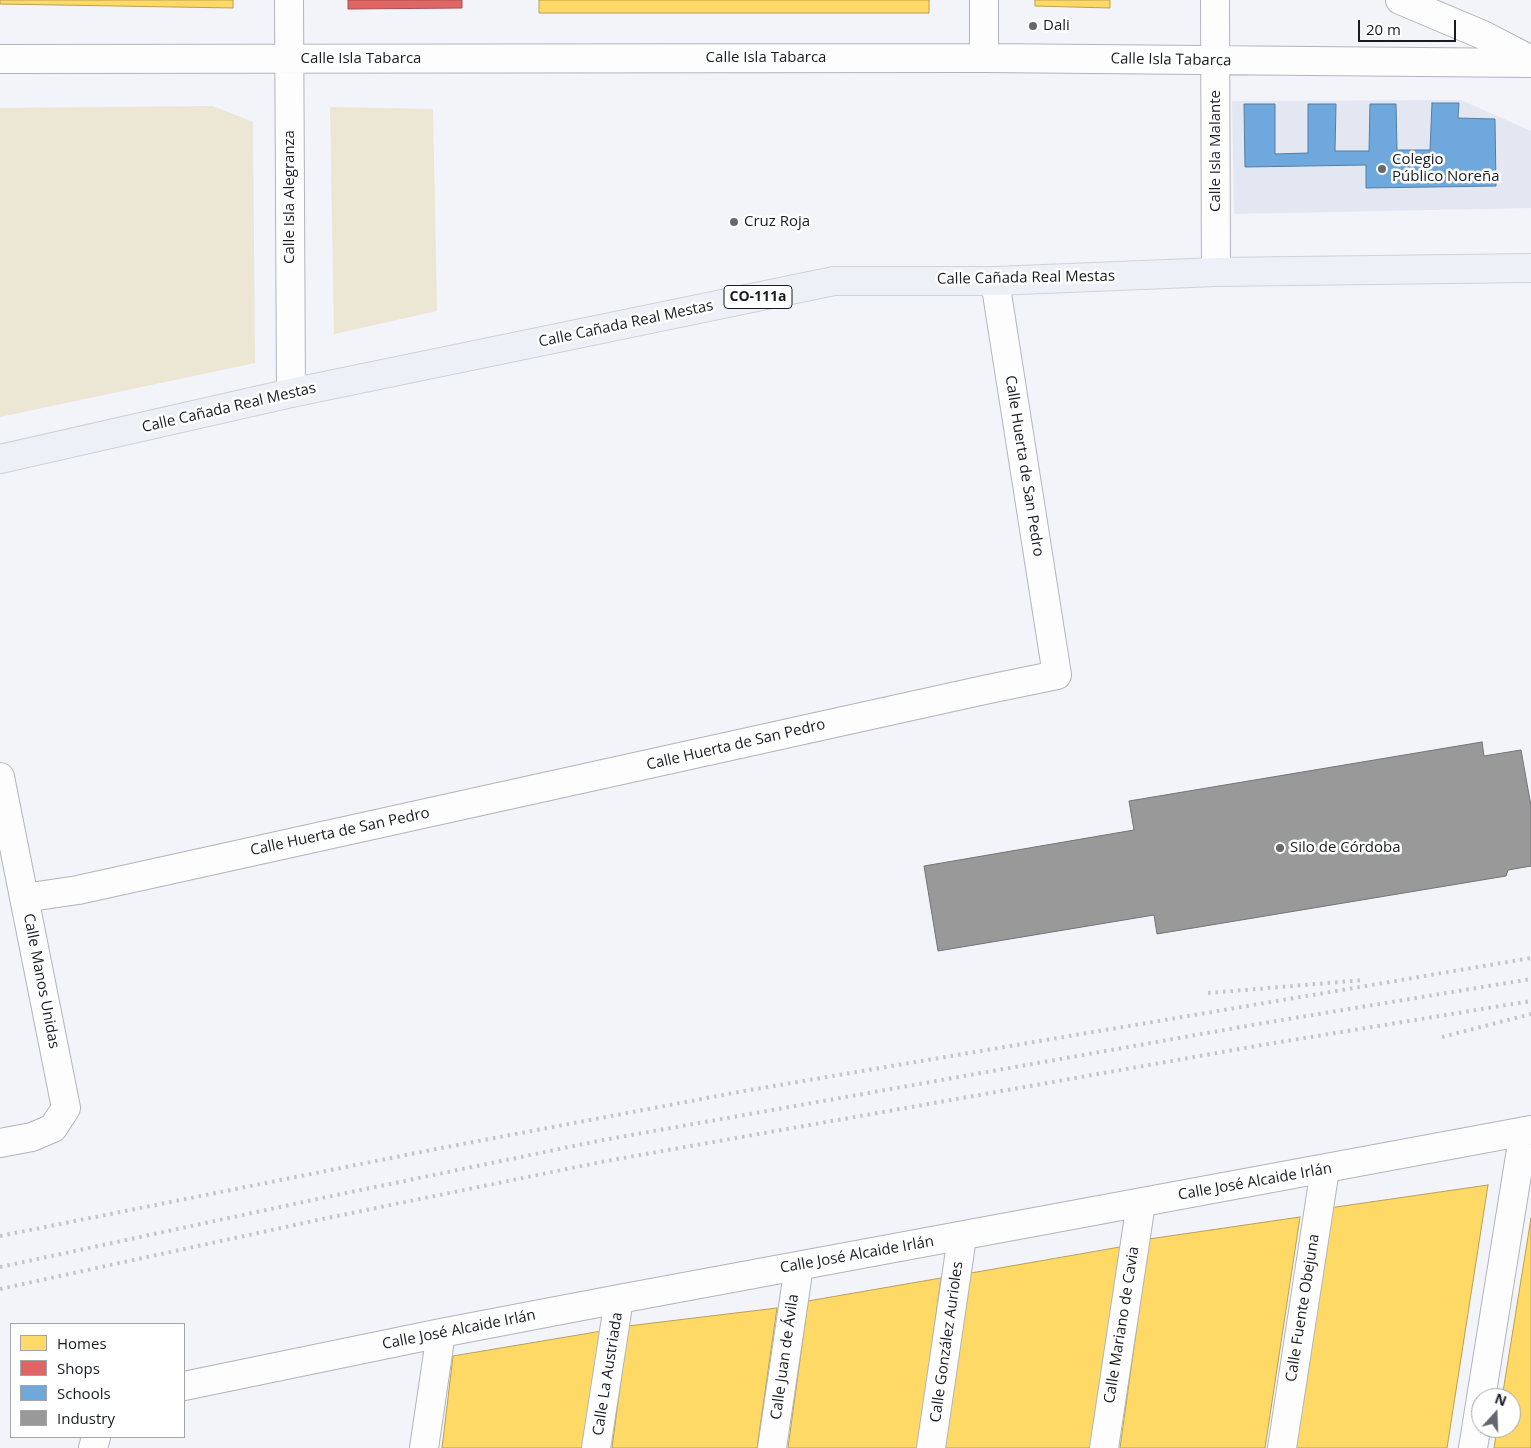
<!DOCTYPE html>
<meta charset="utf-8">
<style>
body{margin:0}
#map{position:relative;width:1531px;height:1448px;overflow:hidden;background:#f2f4fa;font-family:"Open Sans",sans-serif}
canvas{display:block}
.legend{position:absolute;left:10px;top:1323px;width:175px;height:115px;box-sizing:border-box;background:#fff;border:1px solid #a3a4a6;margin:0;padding:6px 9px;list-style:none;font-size:15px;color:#181b21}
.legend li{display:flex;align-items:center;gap:10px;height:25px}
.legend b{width:25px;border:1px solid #a3a4a6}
.north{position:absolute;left:1471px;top:1388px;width:50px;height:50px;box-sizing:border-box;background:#fff;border:1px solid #a3a4a6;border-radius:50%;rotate:20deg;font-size:14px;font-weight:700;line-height:20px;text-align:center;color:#181b21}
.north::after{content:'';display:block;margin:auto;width:18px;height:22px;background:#64676d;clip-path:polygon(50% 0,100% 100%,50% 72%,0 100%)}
.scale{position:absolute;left:1358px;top:20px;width:98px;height:22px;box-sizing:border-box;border:2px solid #181b21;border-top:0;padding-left:6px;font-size:15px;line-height:18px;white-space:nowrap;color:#181b21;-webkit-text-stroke:4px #fff;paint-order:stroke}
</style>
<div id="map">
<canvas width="1531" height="1448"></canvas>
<ul class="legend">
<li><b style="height:14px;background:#ffd966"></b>Homes</li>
<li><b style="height:14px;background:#e06666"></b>Shops</li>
<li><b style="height:14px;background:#6fa8dc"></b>Schools</li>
<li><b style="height:14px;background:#999"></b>Industry</li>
</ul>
<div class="north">N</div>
<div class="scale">20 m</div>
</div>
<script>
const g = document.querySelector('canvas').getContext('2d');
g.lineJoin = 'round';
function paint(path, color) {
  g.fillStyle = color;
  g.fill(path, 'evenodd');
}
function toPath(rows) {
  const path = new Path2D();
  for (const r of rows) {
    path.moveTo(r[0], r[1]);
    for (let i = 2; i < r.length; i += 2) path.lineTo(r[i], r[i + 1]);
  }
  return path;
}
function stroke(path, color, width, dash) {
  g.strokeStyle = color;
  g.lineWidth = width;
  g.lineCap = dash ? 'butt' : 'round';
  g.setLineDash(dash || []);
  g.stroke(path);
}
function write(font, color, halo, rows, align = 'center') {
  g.font = font + ' "Open Sans",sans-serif';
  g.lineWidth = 5;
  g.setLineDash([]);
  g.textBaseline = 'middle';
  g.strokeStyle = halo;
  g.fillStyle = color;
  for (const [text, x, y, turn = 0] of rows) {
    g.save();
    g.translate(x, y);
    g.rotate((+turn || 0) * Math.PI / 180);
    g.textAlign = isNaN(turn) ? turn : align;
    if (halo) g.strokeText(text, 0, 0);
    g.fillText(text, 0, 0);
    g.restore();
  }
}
paint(toPath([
 [1461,100,1531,131,1531,208,1234,214,1232,101]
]), '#e3e7f2');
paint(toPath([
 [213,106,253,122,255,363,0,417,0,108],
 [330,107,433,109,437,311,334,334]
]), '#ece6d5');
const homes = toPath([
 [0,0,233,0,233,8,0,4,0,0],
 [539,0,929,0,929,13,539,13,539,0],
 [1035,0,1110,0,1110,8,1035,6,1035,0],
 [1488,1185,1447,1448,1293,1448,1329,1208,1488,1185],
 [1300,1217,1265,1448,1120,1448,1149,1239,1300,1217],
 [1531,1218,1531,1448,1494,1448,1497,1428,1511,1428,1511,1398,1502,1398,1531,1218],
 [1120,1247,1092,1448,943,1448,971,1273,1120,1247],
 [941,1278,918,1448,788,1448,808,1301,941,1278],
 [777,1308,757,1448,612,1448,628,1326,777,1308],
 [602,1331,584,1448,442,1448,453,1356,602,1331]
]);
paint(homes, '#ffd966');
stroke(homes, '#baa051', 1);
const shops = toPath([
 [348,0,462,0,462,8,348,9,348,0]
]);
paint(shops, '#e06666');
stroke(shops, '#a45051', 1);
const schools = toPath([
 [1432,103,1459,103,1458,118,1495,119,1496,186,1366,188,1366,165,1245,167,1244,104,1275,104,1275,154,1308,153,1308,104,1336,104,1335,151,1369,151,1370,104,1396,104,1397,150,1430,150,1432,103]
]);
paint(schools, '#6fa8dc');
stroke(schools, '#557ea4', 1);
const industry = toPath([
 [1482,742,1484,756,1521,750,1531,806,1531,866,1508,870,1506,876,1157,934,1154,915,938,951,924,866,1134,830,1129,801,1482,742]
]);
paint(industry, '#999');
stroke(industry, '#727375', 1);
const minor = toPath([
 [289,0,291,393],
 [984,0,984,58],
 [1215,0,1216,272],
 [1400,0,1483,35,1531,60],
 [0,59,984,58,1531,63],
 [0,777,66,1108,53,1128,32,1137,0,1143],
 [24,898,78,890,984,690,1057,675,995,281],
 [184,1386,441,1333,619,1299,1531,1130],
 [1481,1398,1524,1131],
 [93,1448,96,1437],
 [424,1448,441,1333],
 [596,1448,619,1299],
 [772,1448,799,1266],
 [931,1448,962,1237],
 [1104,1448,1141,1203],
 [1282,1448,1325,1169],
 [1473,1448,1481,1398]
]);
const primary = toPath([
 [0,459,291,393,834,281,995,281,1216,272,1531,268]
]);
stroke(minor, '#b2b4ba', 30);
stroke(primary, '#d0d2d5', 30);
stroke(minor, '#fdfdfe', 28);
stroke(primary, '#edf0f6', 28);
stroke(toPath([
 [1208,993,1364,980],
 [1442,1037,1531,1014],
 [0,1236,436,1149,744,1091,1531,958],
 [0,1267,322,1198,603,1140,1258,1024,1531,979],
 [0,1289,327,1218,606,1161,1262,1045,1531,1001]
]), '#c4c5c7', 4, [2.5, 5]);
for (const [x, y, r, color] of [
 [1033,26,5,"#64676d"],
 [1382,169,5,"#64676d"],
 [734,222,5,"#64676d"],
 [1280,848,5,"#64676d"]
]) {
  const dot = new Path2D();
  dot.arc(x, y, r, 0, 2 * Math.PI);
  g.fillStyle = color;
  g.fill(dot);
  stroke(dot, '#fff', 2);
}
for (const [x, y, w] of [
 [758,297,68]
]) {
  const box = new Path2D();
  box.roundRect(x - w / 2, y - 11.5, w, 23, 4);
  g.fillStyle = '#fff';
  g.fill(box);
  stroke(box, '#181b21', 1);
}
write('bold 14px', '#181b21', null, [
 ["CO-111a",758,297]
]);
write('15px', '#181b21', '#fff', [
 ["Dali",1043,26],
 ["Colegio",1392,160],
 ["Público Noreña",1392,177],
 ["Cruz Roja",744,222],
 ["Silo de Córdoba",1290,848]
], 'left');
write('15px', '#181b21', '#fff', [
 ["Calle Isla Tabarca",766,58],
 ["Calle Isla Tabarca",361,59],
 ["Calle Isla Tabarca",1171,60,1],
 ["Calle Isla Malante",1216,151,-90],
 ["Calle Isla Alegranza",290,197,-90],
 ["Calle Cañada Real Mestas",1026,278,-1],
 ["Calle Cañada Real Mestas",626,324,-12],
 ["Calle Cañada Real Mestas",229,408,-13],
 ["Calle Huerta de San Pedro",1024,466,81],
 ["Calle Huerta de San Pedro",736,745,-13],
 ["Calle Huerta de San Pedro",340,832,-12],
 ["Calle Manos Unidas",41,981,79],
 ["Calle José Alcaide Irlán",1255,1182,-10],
 ["Calle José Alcaide Irlán",857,1255,-10],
 ["Calle Fuente Obejuna",1303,1308,-81],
 ["Calle Mariano de Cavia",1122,1325,-81],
 ["Calle José Alcaide Irlán",459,1330,-11],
 ["Calle González Aurioles",947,1342,-82],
 ["Calle Juan de Ávila",785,1357,-82],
 ["Calle La Austriada",608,1374,-81]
]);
</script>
